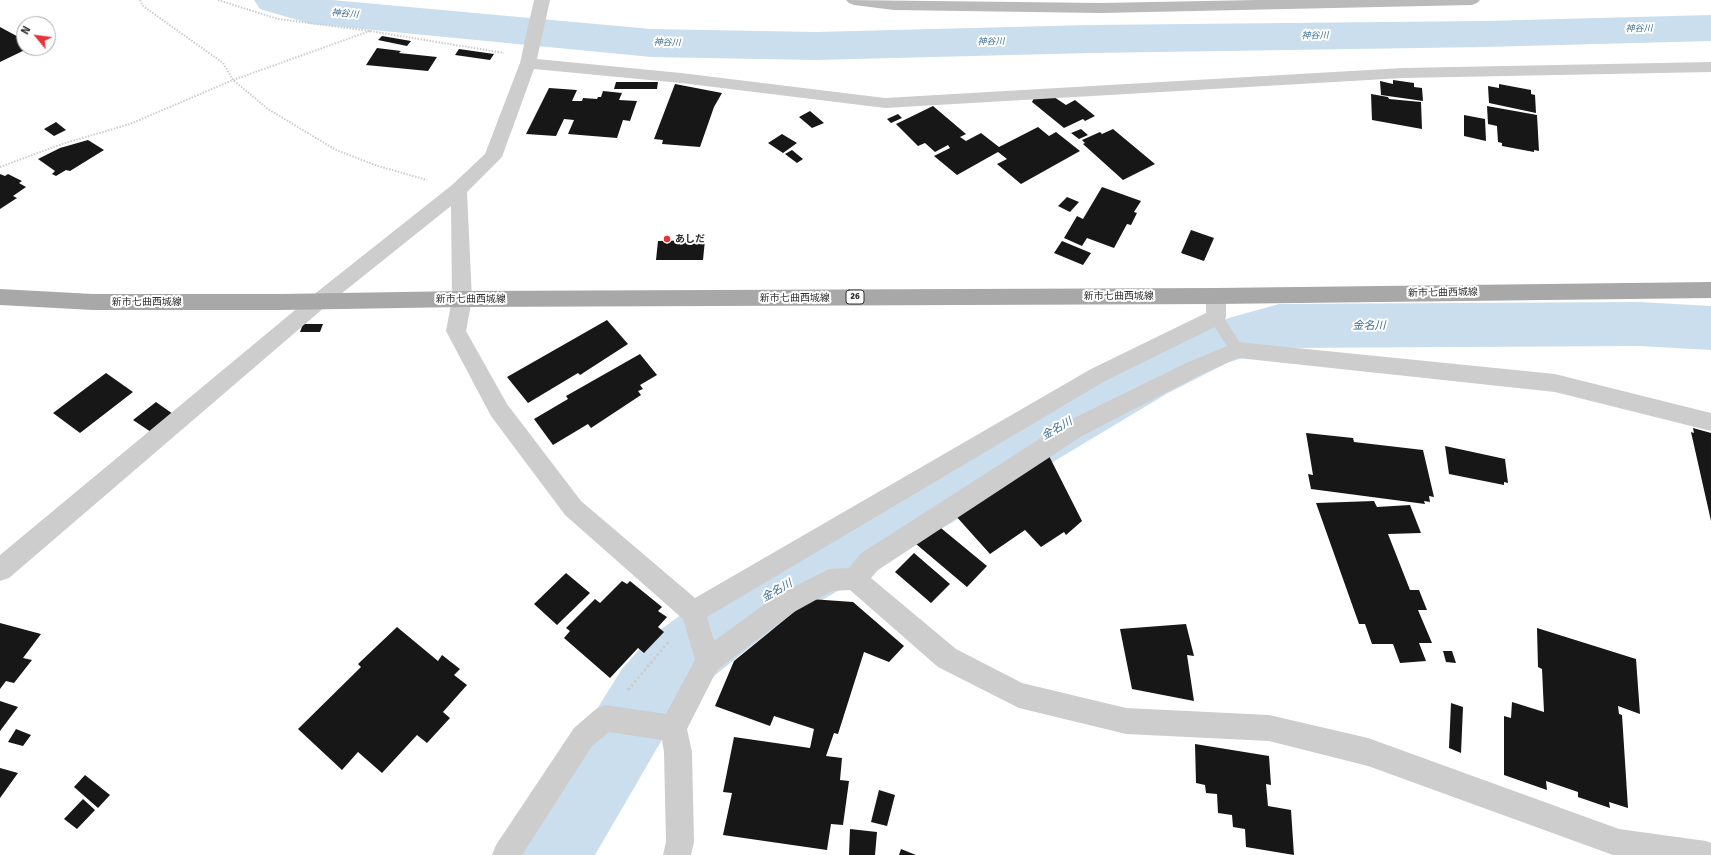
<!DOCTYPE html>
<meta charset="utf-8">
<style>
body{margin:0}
#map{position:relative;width:1711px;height:855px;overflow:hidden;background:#fff;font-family:Signika,sans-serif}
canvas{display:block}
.north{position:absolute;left:16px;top:16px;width:40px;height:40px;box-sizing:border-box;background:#fff;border:1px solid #acacac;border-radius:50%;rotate:299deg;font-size:11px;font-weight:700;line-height:16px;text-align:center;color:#303030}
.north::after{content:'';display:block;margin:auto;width:14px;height:18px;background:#e83237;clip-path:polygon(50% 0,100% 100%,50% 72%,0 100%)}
</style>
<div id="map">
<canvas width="1711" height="855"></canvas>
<div class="north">N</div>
</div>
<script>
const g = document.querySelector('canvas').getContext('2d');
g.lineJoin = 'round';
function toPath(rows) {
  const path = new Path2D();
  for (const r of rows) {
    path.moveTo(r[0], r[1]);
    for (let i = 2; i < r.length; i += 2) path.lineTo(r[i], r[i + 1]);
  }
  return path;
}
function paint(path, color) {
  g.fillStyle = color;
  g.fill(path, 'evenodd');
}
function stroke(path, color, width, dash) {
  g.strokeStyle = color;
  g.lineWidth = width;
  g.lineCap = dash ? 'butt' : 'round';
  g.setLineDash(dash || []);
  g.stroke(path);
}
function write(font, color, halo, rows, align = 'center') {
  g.font = font + ' Signika,"Noto Sans JP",sans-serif';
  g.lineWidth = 4;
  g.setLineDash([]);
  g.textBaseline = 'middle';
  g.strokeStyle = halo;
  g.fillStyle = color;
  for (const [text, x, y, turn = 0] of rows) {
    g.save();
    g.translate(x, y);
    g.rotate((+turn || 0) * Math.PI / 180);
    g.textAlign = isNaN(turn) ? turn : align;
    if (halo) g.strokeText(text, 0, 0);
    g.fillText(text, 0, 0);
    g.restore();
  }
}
paint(toPath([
 [254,0,332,0,651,29,815,32,1091,25,1484,21,1711,15,1711,41,1484,47,1091,53,815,60,651,57,311,24,260,9,254,0],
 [1639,302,1711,306,1711,350,1639,346,1279,348,1229,362,1168,393,769,632,699,688,674,719,595,855,511,855,523,827,622,669,649,638,721,586,1126,359,1193,328,1279,304,1639,302]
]), '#cadeed');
paint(toPath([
 [0,27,24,40,24,48,29,48,0,62],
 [382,36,411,41,407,46,378,40],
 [377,48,401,51,399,53,437,57,428,71,366,65],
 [459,49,494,54,490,60,455,55],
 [1393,80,1414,83,1414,87,1422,88,1423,101,1381,95,1380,81,1393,84],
 [616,82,658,82,657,89,614,89],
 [675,84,722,93,714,107,700,147,662,144,663,140,654,139],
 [1499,84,1531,90,1531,94,1535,95,1536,113,1489,103,1488,86,1499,88],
 [549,88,577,90,572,101,582,101,583,98,597,99,598,97,601,97,603,91,622,93,619,100,637,101,630,121,623,120,617,138,568,134,574,120,564,119,556,136,526,134],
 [1371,94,1388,97,1389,99,1421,102,1422,129,1372,120],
 [1054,97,1066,105,1075,100,1095,116,1085,121,1083,119,1064,128,1032,102,1034,98],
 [933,106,966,134,960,137,966,141,981,133,999,147,1038,127,1049,136,1056,132,1080,151,1021,184,997,164,1007,159,998,152,957,175,934,156,950,148,948,145,935,152,925,143,918,146,896,124],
 [1487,106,1537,115,1539,151,1534,150,1534,152,1502,146,1502,143,1498,142,1497,126,1488,124],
 [810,111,824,123,812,128,799,117],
 [898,114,902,118,891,123,887,119],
 [1464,115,1485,119,1486,141,1464,136],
 [56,122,66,130,54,136,44,129],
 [1081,129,1088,135,1079,139,1071,133],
 [1113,129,1155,164,1123,180,1083,144,1085,143,1082,140,1100,132,1102,134],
 [782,134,797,143,783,153,768,143],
 [88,140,104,150,70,171,66,170,56,176,52,174,55,171,38,159,60,148],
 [792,150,803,159,797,163,785,154],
 [0,174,5,176,8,174,22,181,19,183,26,187,13,196,17,198,0,209],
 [1102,187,1141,201,1134,212,1137,213,1131,225,1127,224,1114,248,1087,238,1082,246,1064,238,1077,216,1083,219],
 [1067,197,1079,202,1070,212,1058,206],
 [1191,230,1214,238,1204,261,1181,253],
 [705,240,703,260,656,260,658,241],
 [1062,241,1091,253,1083,265,1054,253],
 [607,320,628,344,580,375,578,373,528,403,507,377],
 [303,324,323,324,320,332,300,332],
 [640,354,657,375,640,385,643,389,638,391,641,395,591,428,588,424,553,445,534,419,568,399,566,396],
 [106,373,133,392,80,433,53,413],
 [156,402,173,414,151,432,133,420],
 [1693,428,1711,433,1711,521,1691,432,1694,433],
 [1306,433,1353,438,1354,442,1423,450,1434,497,1429,496,1430,502,1424,501,1425,504,1311,489,1308,474,1313,475],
 [1445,446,1505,459,1508,483,1504,482,1504,485,1449,474],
 [1047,452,1082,521,1066,535,1064,532,1041,547,1025,530,990,554,955,515],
 [1374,501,1377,507,1410,505,1421,533,1388,534,1410,590,1419,590,1427,610,1418,610,1432,643,1419,643,1426,661,1400,663,1393,644,1372,644,1365,624,1359,624,1316,503],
 [936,524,987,566,967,587,916,544],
 [914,553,950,584,931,603,895,572],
 [566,573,590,593,557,625,534,604],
 [622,581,627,584,630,581,662,607,658,611,667,617,658,627,664,632,644,653,638,648,610,678,564,638,570,631,566,628,595,599,600,603],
 [810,599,853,602,904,646,889,662,864,652,838,734,834,733,826,756,842,758,840,780,849,781,843,825,831,824,827,850,723,835,732,793,723,792,734,737,810,748,814,729,774,716,770,726,715,706,734,661],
 [0,623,41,634,23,658,32,660,14,683,6,681,0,689],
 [1186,624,1194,656,1187,655,1194,701,1132,689,1120,629],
 [397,627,438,661,442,655,460,669,454,675,467,685,443,712,450,718,427,743,417,735,382,773,358,752,342,770,298,729,361,667,358,664],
 [1537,628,1636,659,1640,714,1618,706,1619,714,1622,715,1628,808,1609,802,1610,808,1578,797,1578,792,1546,781,1547,790,1504,775,1504,716,1511,718,1512,702,1544,712,1542,669,1538,667],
 [1443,651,1452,651,1456,663,1446,662],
 [0,701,18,707,0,731],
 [1451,703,1463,707,1461,753,1449,748],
 [16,729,31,735,23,746,8,742],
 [1195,744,1269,756,1271,785,1266,784,1268,806,1291,810,1294,855,1246,847,1245,829,1233,827,1232,815,1218,813,1217,794,1206,793,1205,785,1196,783],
 [0,768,18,773,0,798],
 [85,775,110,795,98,808,74,787],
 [879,790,895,795,887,826,871,822],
 [83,799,95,810,77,829,64,819],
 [850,829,877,832,875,855,849,855],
 [901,849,916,855,899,855]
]), '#171717');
stroke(toPath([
 [140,0,143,6,223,63,233,80,268,109,336,150,378,166,427,180],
 [218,0,278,19,370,31,504,53],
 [0,167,62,144,130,124,233,80,370,31]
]), '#cdcdcd', 2, [1.5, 1.5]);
stroke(toPath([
 [628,690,670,640]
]), '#cdcdcd', 3, [2.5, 2.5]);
paint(toPath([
 [1216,312,1221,313,1242,346,1244,350,1242,354,1237,356,1232,354,1211,321,1209,317,1211,313,1216,312]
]), '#cdcdcd');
paint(toPath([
 [534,0,550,0,537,59,681,73,885,98,1403,68,1711,62,1711,72,1403,78,885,108,681,83,534,69,502,157,467,192,472,299,466,331,507,404,581,501,695,598,1091,369,1206,313,1206,296,1209,291,1216,288,1223,291,1226,296,1226,317,1223,323,1105,381,707,617,714,641,776,596,829,569,849,568,860,554,1066,422,1186,363,1237,342,1555,374,1711,413,1711,431,1555,392,1238,358,1200,375,1082,436,878,570,871,578,956,649,1022,683,1126,708,1269,715,1368,738,1619,829,1706,841,1711,843,1711,855,1613,855,1368,766,1269,741,1126,734,1019,708,938,667,850,590,832,591,794,612,717,670,687,729,692,752,694,842,691,855,663,855,666,842,664,752,662,740,609,732,592,746,522,855,492,855,496,845,574,728,596,709,605,705,666,714,695,660,683,619,565,515,491,416,446,331,452,299,451,206,326,306,9,578,0,581,0,555,312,296,452,185,485,154,520,63,534,0]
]), '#cdcdcd');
paint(toPath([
 [846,0,1101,3,1257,0,1480,0,1477,3,1472,5,1101,13,894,10,854,5,849,3,846,0]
]), '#bababa');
paint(toPath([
 [1711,282,1711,298,1216,304,462,307,280,310,93,310,0,305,0,289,93,294,280,294,462,291,1216,288,1711,282]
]), '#a8a8a8');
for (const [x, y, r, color] of [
 [667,239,4,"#e83237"]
]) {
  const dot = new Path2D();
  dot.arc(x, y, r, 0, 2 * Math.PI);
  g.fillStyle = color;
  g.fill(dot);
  stroke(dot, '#fff', 1.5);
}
write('italic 9px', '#3c6e94', '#fff', [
 ["神谷川",345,14,5],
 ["神谷川",1639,29,-1],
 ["神谷川",1315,36,-1],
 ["神谷川",991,42,-1],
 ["神谷川",667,43,1]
]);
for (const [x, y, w] of [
 [855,297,18]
]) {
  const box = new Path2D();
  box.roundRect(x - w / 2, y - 7, w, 14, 3);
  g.fillStyle = '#fff';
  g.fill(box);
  stroke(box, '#303030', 1);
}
write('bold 9px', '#303030', null, [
 ["26",855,297]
]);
write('bold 10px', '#303030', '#fff', [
 ["あしだ",675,239]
], 'left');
write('10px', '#303030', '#fff', [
 ["新市七曲西城線",1443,293,-1],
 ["新市七曲西城線",1119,296],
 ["新市七曲西城線",795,298],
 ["新市七曲西城線",471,299],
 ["新市七曲西城線",147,302]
]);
write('italic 11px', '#3c6e94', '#fff', [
 ["金名川",1369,326],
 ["金名川",1057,429,-30],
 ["金名川",777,591,-30]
]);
</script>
